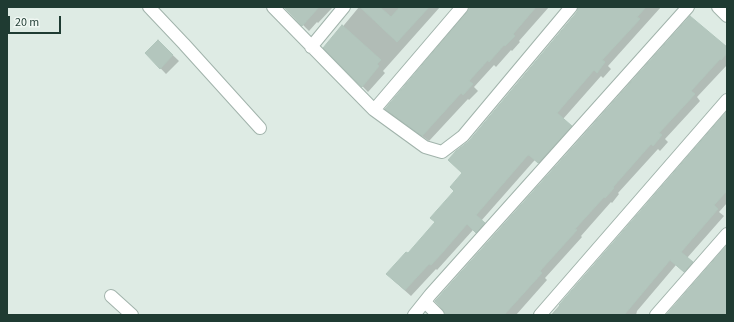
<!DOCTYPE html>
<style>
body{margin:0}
#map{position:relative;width:734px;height:322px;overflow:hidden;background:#deebe4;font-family:"Source Sans 3",sans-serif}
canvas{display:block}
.frame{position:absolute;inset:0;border:8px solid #1f3b32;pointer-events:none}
.scale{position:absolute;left:8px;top:16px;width:53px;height:18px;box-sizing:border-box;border:2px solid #1f3b32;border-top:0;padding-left:5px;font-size:12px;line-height:14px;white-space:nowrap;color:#1f3b32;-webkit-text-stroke:3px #eff7f2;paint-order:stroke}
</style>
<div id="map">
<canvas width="734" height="322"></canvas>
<div class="frame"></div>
<div class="scale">20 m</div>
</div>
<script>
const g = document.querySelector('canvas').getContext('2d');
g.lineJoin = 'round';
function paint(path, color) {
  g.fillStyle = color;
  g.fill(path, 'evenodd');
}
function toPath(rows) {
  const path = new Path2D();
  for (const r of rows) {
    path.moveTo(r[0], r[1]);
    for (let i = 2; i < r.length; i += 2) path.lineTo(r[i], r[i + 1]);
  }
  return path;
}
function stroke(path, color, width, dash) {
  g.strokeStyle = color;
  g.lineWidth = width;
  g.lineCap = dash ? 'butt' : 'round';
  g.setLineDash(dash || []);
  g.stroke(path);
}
paint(toPath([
 [285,7,333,7,318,23,317,22,309,31],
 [359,7,440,7,383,71,385,73,368,92,325,48],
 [473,7,549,7,519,41,520,42,512,51,511,50,496,67,494,65,474,87,478,91,469,100,468,99,429,141,392,115,386,109],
 [579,7,661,7,608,66,611,69,603,78,601,76,563,119,577,132,545,168,535,160,533,162,481,221,490,229,482,238,473,230,437,270,436,269,411,296,393,280,408,254,436,223,455,191,463,173,469,142,578,12],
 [158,41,179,61,166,74,146,53],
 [727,49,727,65,697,97,700,101,665,139,668,142,660,151,658,149,618,193,619,194,612,203,611,202,581,236,582,237,545,278,547,280,516,315,447,315],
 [727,113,727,203,719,212,724,216,687,258,698,268,690,277,676,265,637,311,636,315,551,315]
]), '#0003');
const building = toPath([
 [284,7,319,7,302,26,284,7],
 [360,7,380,7,391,17,400,7,429,7,397,42,360,7],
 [471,7,536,7,513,34,515,36,505,46,504,45,489,62,488,60,469,81,473,84,463,95,461,93,422,136,385,109,471,7],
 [578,7,646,7,637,17,640,19,602,60,605,62,597,73,594,70,557,113,572,126,538,163,529,155,527,156,476,215,485,223,476,233,467,224,442,253,431,265,429,264,405,290,386,274,406,252,408,253,435,222,430,218,454,191,450,187,462,173,448,160,456,151,469,141,577,12,578,7],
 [690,16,727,47,727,53,721,60,720,59,691,91,695,94,659,133,662,135,653,146,651,144,613,187,614,188,605,198,604,197,575,229,577,230,540,271,542,273,504,315,446,315,443,310,435,301,436,300,690,16],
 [342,25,381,60,377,64,379,66,362,87,323,48,342,25],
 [158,40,173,55,160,69,145,53,158,40],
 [727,111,727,191,714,205,718,209,681,252,693,262,684,272,670,260,624,315,552,315,560,306,559,305,727,111],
 [727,245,727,315,666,315,727,245]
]);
paint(building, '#b3c6bd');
stroke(building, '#b0c5bb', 1);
const street = toPath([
 [149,7,184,44,260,128],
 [273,7,374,110],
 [462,7,374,110,425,147,442,152,463,136,571,7],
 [718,7,727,16],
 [311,47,344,7],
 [111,296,132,315],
 [426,301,428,305,438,315],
 [414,315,430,295,688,7],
 [540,315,727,100],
 [656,315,727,234]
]);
stroke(street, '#a1b3ab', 14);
stroke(street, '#fff', 12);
</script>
